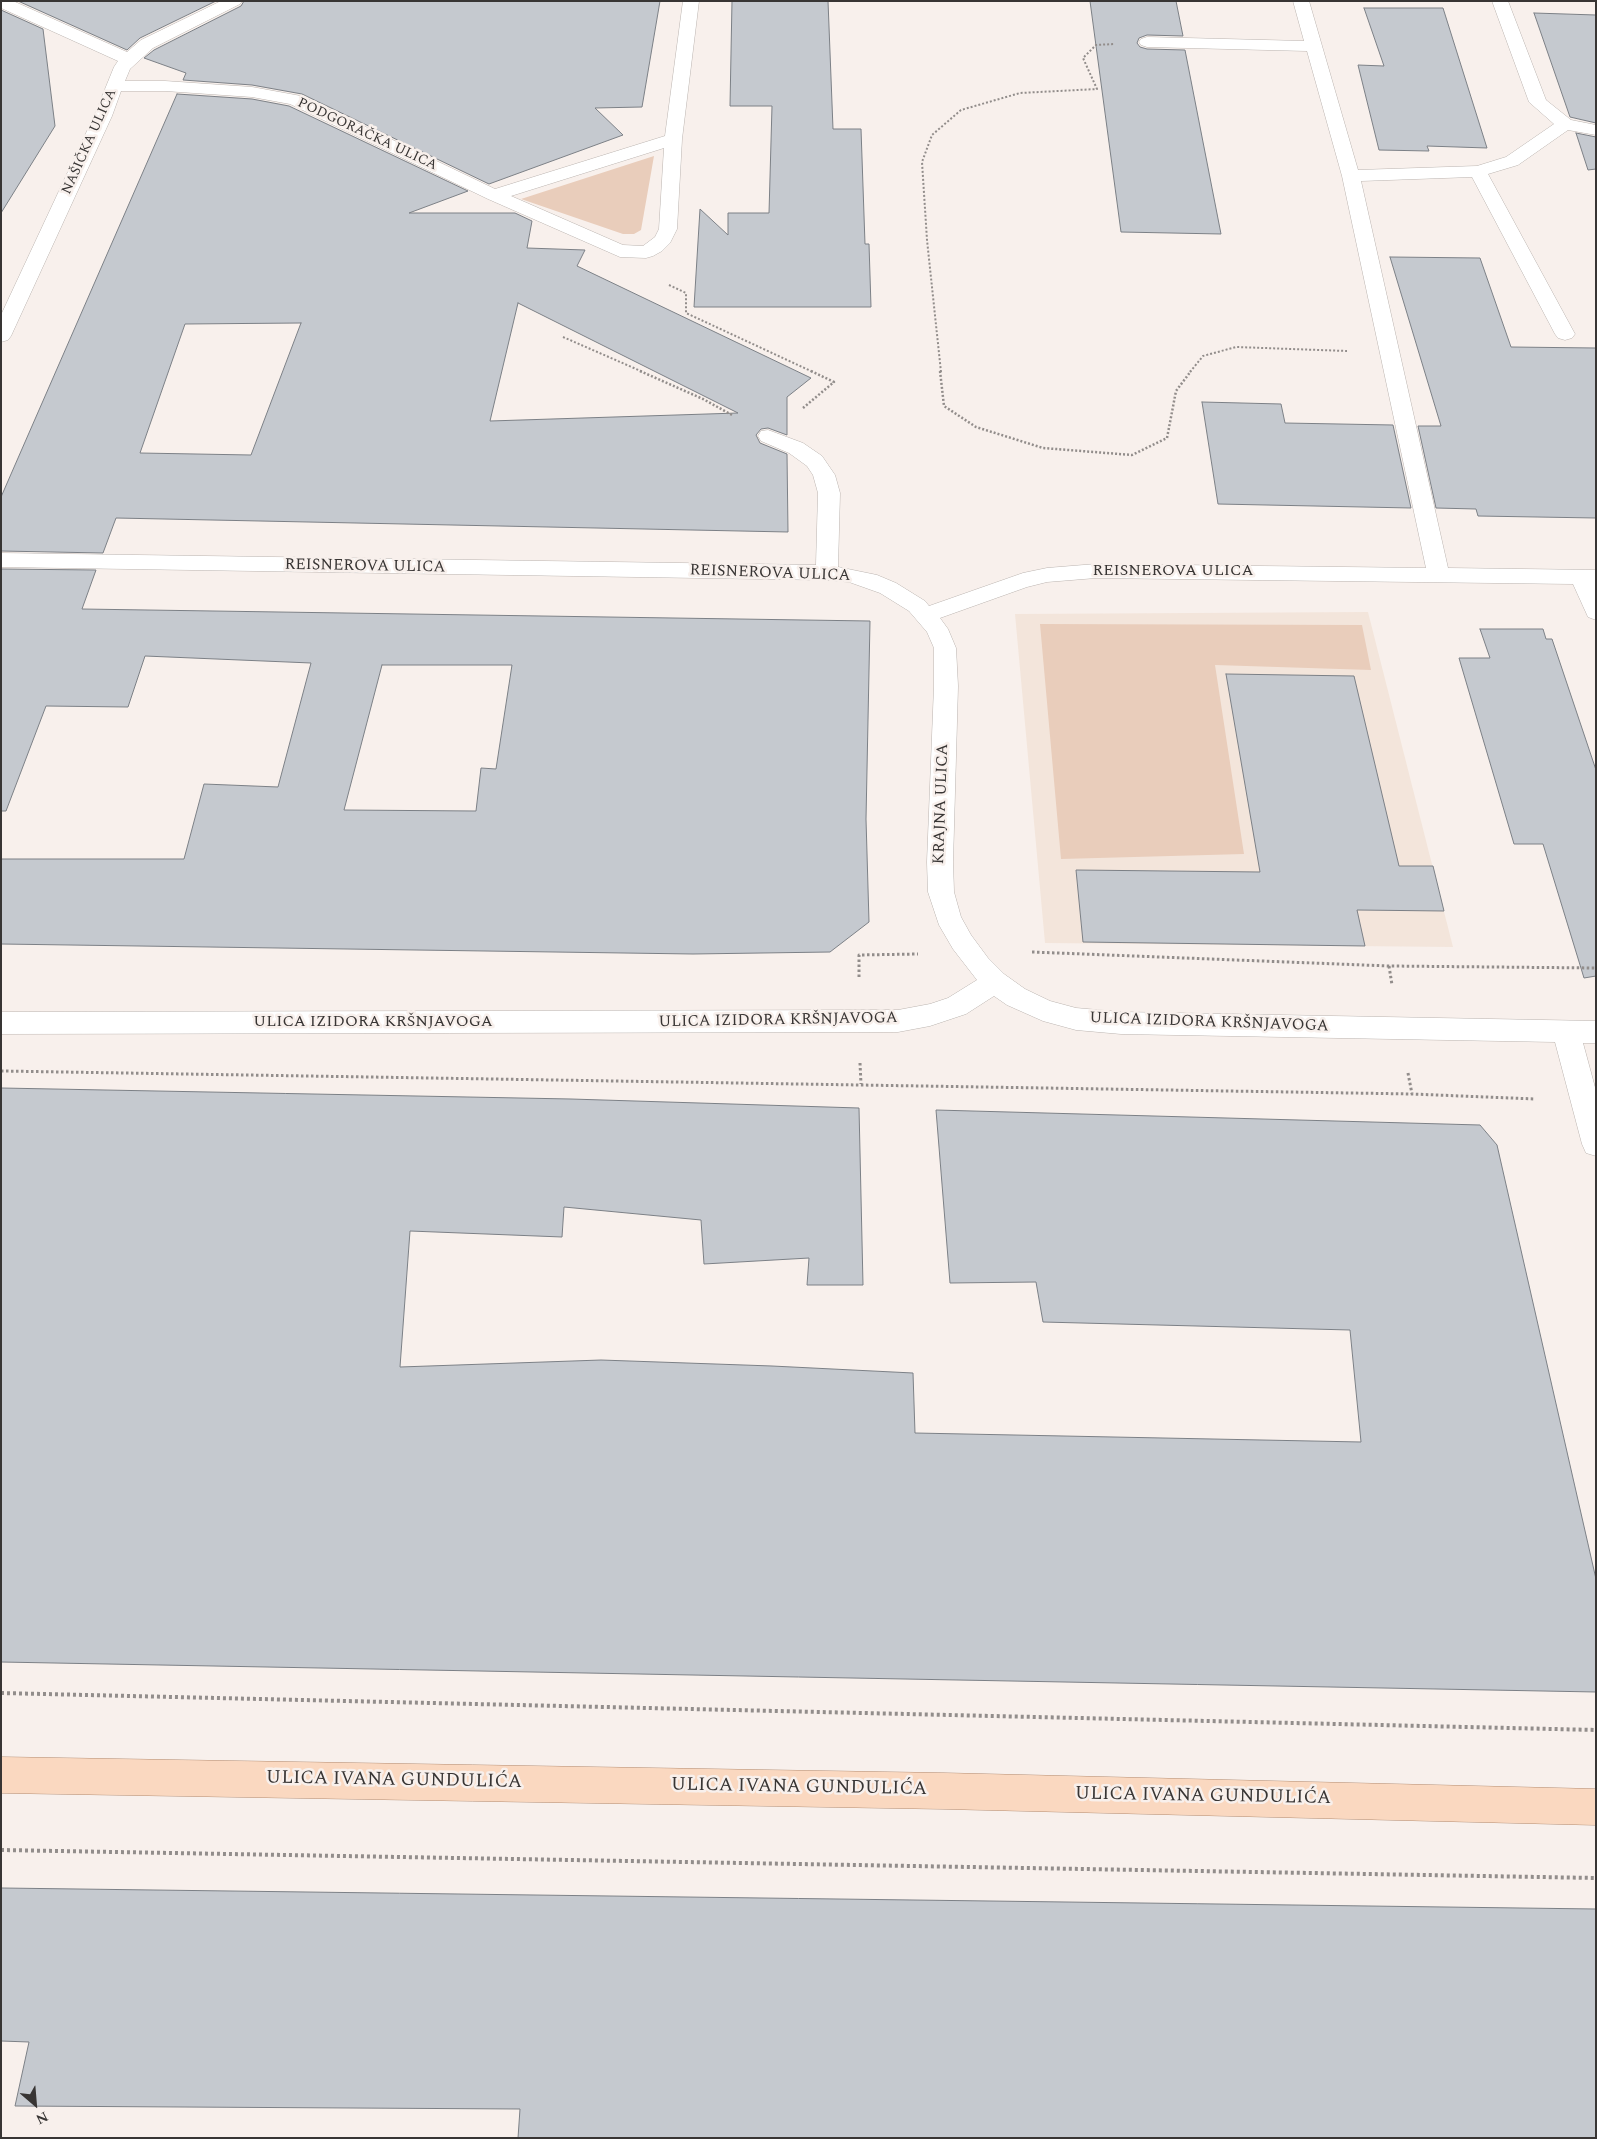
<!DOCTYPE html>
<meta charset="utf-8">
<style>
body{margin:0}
#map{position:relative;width:1597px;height:2139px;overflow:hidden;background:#f8f0ec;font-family:Spectral,serif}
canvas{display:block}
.frame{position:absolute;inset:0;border:2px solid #383534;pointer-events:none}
.north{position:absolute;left:10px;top:2079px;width:50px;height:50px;-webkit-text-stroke:4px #f8f0ec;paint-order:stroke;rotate:153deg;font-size:14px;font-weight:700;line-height:20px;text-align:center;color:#383534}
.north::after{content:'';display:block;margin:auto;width:18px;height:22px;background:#383534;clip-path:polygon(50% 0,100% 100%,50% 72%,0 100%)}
</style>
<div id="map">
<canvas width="1597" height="2139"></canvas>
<div class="frame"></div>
<div class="north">N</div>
</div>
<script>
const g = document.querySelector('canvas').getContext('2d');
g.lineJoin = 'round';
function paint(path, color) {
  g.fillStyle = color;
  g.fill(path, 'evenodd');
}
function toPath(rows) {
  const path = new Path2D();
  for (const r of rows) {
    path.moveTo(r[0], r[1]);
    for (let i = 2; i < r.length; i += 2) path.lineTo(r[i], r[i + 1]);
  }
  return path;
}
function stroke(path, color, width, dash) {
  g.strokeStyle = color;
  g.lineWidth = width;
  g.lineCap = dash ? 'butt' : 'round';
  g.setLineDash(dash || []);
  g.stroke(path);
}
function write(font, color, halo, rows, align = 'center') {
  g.font = font + ' Spectral,serif';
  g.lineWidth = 5;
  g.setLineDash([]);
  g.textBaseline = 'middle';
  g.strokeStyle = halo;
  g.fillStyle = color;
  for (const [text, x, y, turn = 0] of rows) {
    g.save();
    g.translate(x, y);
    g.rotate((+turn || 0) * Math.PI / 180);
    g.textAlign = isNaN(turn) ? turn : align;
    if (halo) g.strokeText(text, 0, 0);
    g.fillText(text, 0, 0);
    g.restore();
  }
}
paint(toPath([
 [1368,612,1453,947,1045,943,1015,614]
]), '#f3e5db');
paint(toPath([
 [654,156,641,230,634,234,623,234,521,199],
 [1040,624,1362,625,1371,670,1215,665,1244,854,1061,859]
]), '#e9cdbb');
const building = toPath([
 [18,1,216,1,140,38,127,50,18,1],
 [244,1,660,1,642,107,595,108,623,135,489,184,302,94,252,85,183,80,186,73,144,58,154,50,241,6,244,1],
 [732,1,828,1,833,129,861,129,865,244,869,244,871,307,694,307,700,209,728,235,728,213,769,213,772,106,730,106,732,1],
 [1090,1,1176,1,1183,36,1147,35,1139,38,1137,43,1140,47,1147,49,1185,50,1221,234,1121,232,1090,1],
 [1364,8,1443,8,1487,148,1427,146,1429,151,1379,150,1358,65,1384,66,1364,8],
 [1,10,43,29,55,126,1,213,1,10],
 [1534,13,1596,15,1596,123,1570,117,1534,13],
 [177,94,252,99,289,106,468,191,409,213,515,213,532,221,527,248,585,250,577,266,811,378,787,397,787,435,768,428,761,429,756,435,760,443,787,454,788,532,116,518,103,553,1,551,1,497,177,94],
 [518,303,738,413,490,421,518,303],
 [301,323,251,455,140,453,185,324,301,323],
 [1576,133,1596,137,1596,169,1588,170,1576,133],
 [1390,257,1480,258,1511,347,1596,348,1596,518,1478,516,1476,509,1436,508,1418,426,1441,426,1390,257],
 [1202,402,1281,404,1285,423,1393,425,1411,508,1218,504,1202,402],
 [1,569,96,570,82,609,870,621,866,819,869,922,830,952,693,954,1,944,1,859,184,859,204,784,278,787,311,663,145,656,128,707,46,706,6,811,1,811,1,569],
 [382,665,512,665,496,769,481,768,476,811,344,810,382,665],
 [1480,629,1543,629,1546,639,1552,639,1596,770,1596,976,1584,978,1543,844,1514,844,1459,658,1490,658,1480,629],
 [1226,674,1354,676,1399,866,1433,866,1444,911,1357,910,1365,946,1083,942,1076,870,1260,872,1226,674],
 [1,1088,571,1099,859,1108,863,1285,807,1285,809,1258,704,1264,701,1220,564,1207,562,1237,410,1231,400,1367,601,1360,772,1366,913,1373,915,1433,1361,1442,1350,1330,1043,1322,1036,1282,950,1283,936,1110,1480,1125,1497,1145,1596,1579,1596,1692,1,1662,1,1088],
 [1,1888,1596,1909,1596,2138,518,2138,520,2109,15,2106,29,2042,1,2041,1,1888]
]);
paint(building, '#c5c9cf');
stroke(building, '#7c8086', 1);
const minor = toPath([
 [1,1,13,1,127,52,141,40,221,1,242,1,240,4,153,48,130,69,125,81,165,81,252,87,301,96,495,189,665,136,683,1,699,1,682,139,677,229,670,243,662,251,653,256,646,258,620,257,488,199,290,104,252,97,165,91,121,91,112,116,11,336,8,340,1,342,1,315,94,116,114,67,118,61,1,8,1,1],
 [664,148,659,229,655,237,643,246,623,245,511,196,664,148],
 [1293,1,1309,1,1358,170,1477,166,1506,157,1554,124,1529,102,1492,1,1508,1,1546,100,1571,120,1596,125,1596,135,1568,130,1518,165,1488,174,1575,334,1572,338,1565,340,1558,338,1555,334,1472,177,1361,181,1448,568,1596,570,1596,620,1588,617,1573,584,1096,578,1047,582,1027,587,940,618,948,629,956,648,958,686,953,862,954,892,961,917,971,935,988,958,1004,974,1025,989,1050,1001,1076,1008,1121,1012,1596,1021,1596,1043,1583,1043,1596,1091,1596,1156,1586,1153,1582,1144,1555,1042,1121,1034,1076,1030,1043,1021,1007,1005,994,996,966,1014,930,1026,898,1032,1,1034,1,1012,898,1010,930,1004,948,998,977,980,953,949,939,925,928,892,927,862,934,686,934,648,927,632,909,611,880,593,849,582,827,580,1,567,1,553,816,565,818,493,813,475,807,466,789,453,761,441,758,436,761,431,768,430,803,443,822,456,835,475,840,493,838,567,877,575,896,583,925,601,929,606,1023,573,1047,568,1096,564,1426,568,1342,176,1307,51,1147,47,1141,45,1139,42,1141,39,1147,37,1304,41,1293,1]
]);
const major = toPath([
 [1,1757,944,1773,1596,1789,1596,1825,944,1809,1,1793,1,1757]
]);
stroke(minor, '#bbb4b0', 1);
stroke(major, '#b48e74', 1);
stroke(toPath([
 [669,285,686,293,686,313,813,372],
 [563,337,643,372],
 [941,372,927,240,922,162,932,135,961,110,1020,93,1097,89,1083,58,1096,45,1114,44],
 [1190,372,1203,356,1236,347,1347,351]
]), '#928d8b', 2, [2, 2]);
stroke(toPath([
 [640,371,703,399,732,415],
 [940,371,944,406,976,427,1043,448,1132,455,1167,438,1176,391,1191,371],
 [803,408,834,382,811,371]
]), '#928d8b', 2.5, [2, 2]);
stroke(toPath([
 [1032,952,1389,966,1596,968],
 [1389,966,1392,985],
 [859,977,859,955,918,954],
 [860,1063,861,1084],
 [1,1071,1412,1094,1535,1099],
 [1408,1073,1412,1094]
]), '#928d8b', 3, [2.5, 2.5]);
stroke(toPath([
 [1,1693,1596,1730],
 [1,1850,1596,1878]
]), '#928d8b', 4, [3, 3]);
paint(minor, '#fff');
paint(major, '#fad8c0');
write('14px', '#383534', '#f8f0ec', [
 ["PODGORAČKA ULICA",367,135,25],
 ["NAŠIČKA ULICA",90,142,-66]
]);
write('16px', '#383534', '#f8f0ec', [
 ["REISNEROVA ULICA",365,567,1],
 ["REISNEROVA ULICA",1173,572],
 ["REISNEROVA ULICA",770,574,2],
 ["KRAJNA ULICA",942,804,-88],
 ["ULICA IZIDORA KRŠNJAVOGA",778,1021,-1],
 ["ULICA IZIDORA KRŠNJAVOGA",373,1023],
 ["ULICA IZIDORA KRŠNJAVOGA",1209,1023,2]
]);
write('19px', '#383534', '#f8f0ec', [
 ["ULICA IVANA GUNDULIĆA",394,1781,1],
 ["ULICA IVANA GUNDULIĆA",799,1788,1],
 ["ULICA IVANA GUNDULIĆA",1203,1797,1]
]);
</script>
